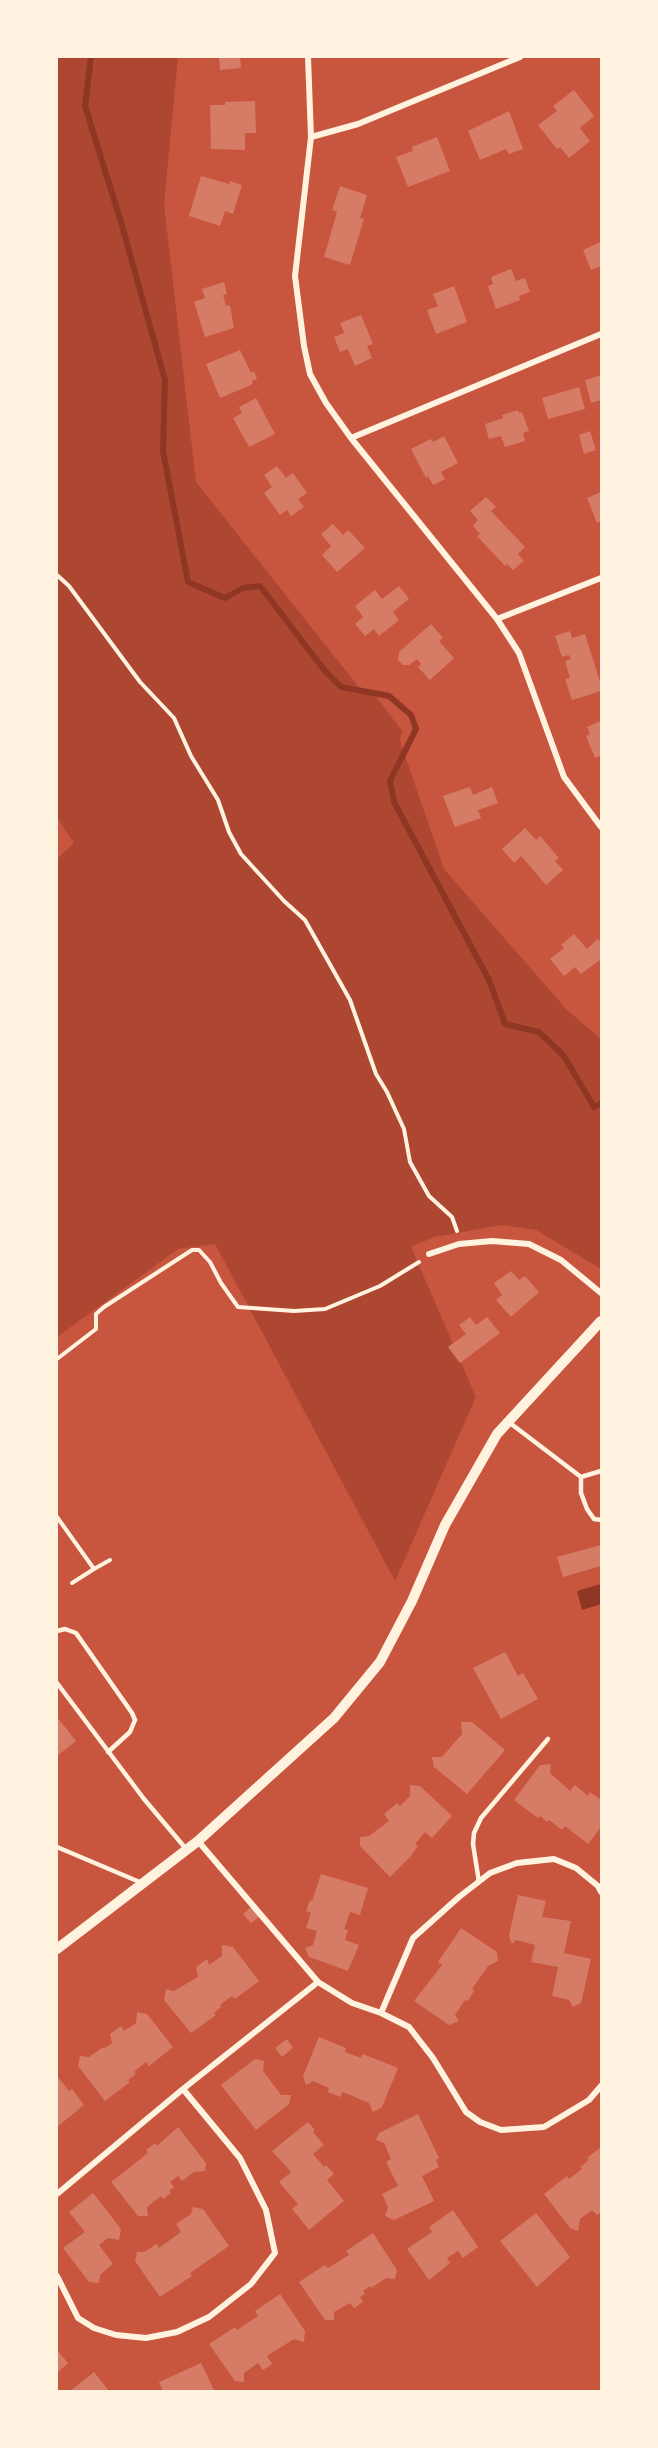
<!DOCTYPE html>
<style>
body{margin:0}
#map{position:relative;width:658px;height:2448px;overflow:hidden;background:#c8553d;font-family:"Fira Sans",sans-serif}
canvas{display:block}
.frame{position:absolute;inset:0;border:58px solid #fff3e0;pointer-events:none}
</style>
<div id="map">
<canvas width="658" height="2448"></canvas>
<div class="frame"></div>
</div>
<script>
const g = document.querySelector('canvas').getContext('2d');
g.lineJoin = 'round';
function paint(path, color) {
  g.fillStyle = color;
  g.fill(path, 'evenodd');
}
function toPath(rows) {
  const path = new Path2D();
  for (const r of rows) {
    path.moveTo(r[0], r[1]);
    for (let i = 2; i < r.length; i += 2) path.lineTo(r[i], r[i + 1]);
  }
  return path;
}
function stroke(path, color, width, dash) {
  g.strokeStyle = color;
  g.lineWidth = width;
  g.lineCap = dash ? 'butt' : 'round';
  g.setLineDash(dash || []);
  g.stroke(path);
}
paint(toPath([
 [57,57,178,57,164,205,196,482,361,690,372,691,402,731,400,741,444,869,567,1010,601,1039,601,1269,536,1230,502,1225,434,1237,411,1247,476,1397,395,1581,215,1244,178,1249,57,1337,57,859,74,843,57,817]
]), '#ae4732');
paint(toPath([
 [601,1584,601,1604,582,1610,577,1591]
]), '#8f3625');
stroke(toPath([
 [91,57,85,106,121,222,165,380,163,451,188,582,225,598,243,588,260,586,325,671,341,687,389,696,411,715,416,729,390,781,394,802,489,980,505,1024,539,1032,564,1056,594,1107,601,1103]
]), '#8f3625', 6);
paint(toPath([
 [219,57,240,57,241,68,220,70],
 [574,90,594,116,580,128,590,141,569,158,560,147,557,149,538,125,557,111,553,106],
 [255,101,256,133,245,133,245,150,211,149,210,105,225,105,225,102],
 [509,111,523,149,509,154,506,149,480,160,468,131],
 [437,137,450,171,408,187,396,157,413,151,412,147],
 [201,176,229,184,230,181,242,185,233,214,225,211,220,226,189,216],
 [340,186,367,195,360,218,364,219,350,265,324,257,337,212,332,210],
 [601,242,601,266,591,270,583,250],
 [511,269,516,281,525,278,530,292,519,296,520,300,496,309,488,286,493,284,491,277],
 [224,282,227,294,223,295,226,306,230,305,234,328,205,337,194,302,205,298,202,289],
 [454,286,467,322,436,334,427,310,438,306,433,294],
 [361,315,373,344,367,346,372,358,355,366,348,349,340,352,334,337,344,333,340,323],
 [240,350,251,373,254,371,257,379,252,381,253,384,220,398,206,364],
 [601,375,601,400,591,403,585,380],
 [579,387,585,409,548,419,542,398],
 [256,398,275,434,249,447,233,418,242,413,239,407],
 [518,410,519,413,522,412,529,431,523,433,525,441,505,447,501,436,489,439,485,424,503,418,502,415],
 [590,431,596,450,584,454,579,435],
 [444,436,458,463,441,472,445,479,433,485,428,476,426,478,411,449,431,439,433,442],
 [277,466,286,478,293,473,307,493,298,499,304,507,291,516,287,510,280,515,264,493,272,487,264,475],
 [601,492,601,521,597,523,587,498],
 [486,497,496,507,491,511,525,547,518,554,524,561,513,570,507,564,505,566,477,536,480,534,473,526,478,520,470,511],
 [333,524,343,535,348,530,365,548,337,572,322,555,331,546,321,534],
 [399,586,409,599,393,612,399,620,379,636,374,629,365,636,355,624,363,617,355,606,375,590,382,599],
 [431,624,443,638,439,641,454,658,430,680,418,667,421,664,417,659,409,665,403,665,398,660,399,652],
 [570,631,572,638,585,634,601,685,601,691,572,700,565,679,570,678,565,661,571,659,569,655,562,657,555,636],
 [601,721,601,756,595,758,586,736,590,734,587,727],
 [470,787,473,795,492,787,498,803,478,810,481,818,455,827,443,796],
 [525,828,536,840,540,836,559,858,555,861,563,870,546,885,521,856,514,863,502,849],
 [574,934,587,949,598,939,601,943,601,959,581,974,575,967,564,976,550,959,564,948,561,945],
 [511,1271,519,1280,525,1276,539,1292,511,1317,496,1300,502,1295,494,1283],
 [470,1317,476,1325,487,1317,500,1333,460,1363,448,1347,466,1334,459,1325],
 [601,1545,601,1566,563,1577,557,1557],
 [505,1652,518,1676,523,1673,538,1699,501,1719,473,1668],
 [57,1717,76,1741,57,1756],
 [461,1722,472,1722,505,1750,467,1794,434,1767,432,1757,442,1757,462,1734],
 [551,1764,550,1773,570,1791,575,1785,588,1796,590,1792,601,1800,601,1827,588,1844,565,1826,562,1830,549,1820,547,1822,540,1816,538,1818,514,1800,540,1765],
 [410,1785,420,1786,452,1816,432,1838,425,1832,415,1844,418,1846,411,1856,390,1877,360,1846,360,1837,369,1836,389,1821,384,1814,397,1803,400,1806,410,1796],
 [321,1874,368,1888,360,1915,350,1912,344,1929,348,1930,345,1940,359,1945,348,1971,309,1957,305,1948,313,1945,317,1931,306,1928,311,1913,306,1911,310,1900,312,1901],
 [518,1895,546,1901,542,1917,571,1921,564,1953,591,1959,581,2003,573,2007,569,2000,552,1996,558,1967,531,1962,535,1945,516,1940,512,1944,509,1936],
 [251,1907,259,1917,251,1923,243,1914],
 [461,1928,497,1952,498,1961,488,1966,472,1989,474,1991,468,2001,465,2000,455,2015,459,2021,449,2025,414,2001,442,1965,438,1962],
 [222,1945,233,1947,259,1981,235,1999,232,1996,220,2005,221,2007,214,2013,216,2015,191,2033,164,2000,166,1989,174,1991,198,1977,196,1967,207,1959,209,1965,222,1956],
 [137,2012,147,2014,173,2047,149,2066,146,2062,134,2072,136,2074,128,2080,130,2082,105,2101,78,2066,80,2056,89,2057,102,2048,107,2047,112,2043,110,2034,121,2026,124,2031,136,2023],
 [319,2037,346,2048,345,2052,361,2058,363,2054,398,2068,382,2107,373,2112,369,2103,343,2092,340,2097,328,2092,329,2088,313,2081,306,2085,303,2076],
 [287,2039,293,2048,282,2057,275,2048],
 [255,2059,264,2061,263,2071,281,2095,291,2095,289,2104,256,2130,221,2085],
 [57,2076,69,2091,72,2089,84,2105,57,2127],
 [418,2114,439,2158,436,2160,439,2167,422,2176,434,2201,394,2220,385,2216,388,2207,382,2194,398,2186,386,2162,391,2159,384,2143,376,2140,379,2133],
 [308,2122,315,2130,313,2132,324,2145,313,2154,324,2167,326,2165,334,2174,327,2180,344,2201,309,2230,292,2209,298,2204,279,2182,291,2172,272,2151],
 [178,2127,206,2163,205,2171,194,2172,182,2181,178,2176,170,2182,174,2187,169,2191,171,2193,163,2199,161,2196,147,2207,148,2216,138,2216,111,2182,148,2153,146,2150,155,2143,157,2146],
 [601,2147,601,2212,597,2215,592,2210,580,2219,578,2231,570,2228,544,2194,567,2176,569,2179,582,2169,580,2167,589,2160,587,2158],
 [93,2193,121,2229,119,2240,108,2238,99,2245,113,2264,100,2275,99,2283,89,2282,63,2248,85,2232,69,2212],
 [193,2207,203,2209,229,2246,190,2273,192,2276,160,2297,135,2261,137,2252,144,2252,157,2244,159,2248,181,2232,176,2224,191,2214],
 [453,2210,478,2247,463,2258,458,2251,447,2258,450,2263,429,2280,407,2249,432,2232,429,2227],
 [536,2213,570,2257,537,2287,500,2241],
 [373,2233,397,2270,395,2279,386,2278,371,2288,370,2286,363,2291,365,2294,360,2297,363,2302,354,2308,350,2303,334,2312,334,2320,325,2320,299,2282,325,2265,328,2268,349,2255,346,2251],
 [280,2294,305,2331,304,2342,294,2339,267,2356,272,2364,263,2370,258,2363,244,2373,244,2382,235,2381,209,2344,235,2327,237,2330,258,2316,255,2311],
 [57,2350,68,2363,57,2373],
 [201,2363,214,2390,163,2391,159,2382],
 [94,2372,109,2391,70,2391]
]), '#d67c66');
stroke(toPath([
 [57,575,69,586,140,682,174,718,191,756,218,800,229,832,241,854,284,901,305,920,350,1000,376,1074,387,1092,404,1129,410,1162,429,1196,452,1217,457,1231],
 [57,1359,96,1329,96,1314,104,1307,192,1250,199,1250,210,1262,221,1283,238,1307,294,1311,325,1309,380,1286,419,1262],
 [57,1517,94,1569,72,1583],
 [94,1569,110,1560]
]), '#fff3e0', 4);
stroke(toPath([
 [510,1423,581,1477],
 [581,1477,581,1493,587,1509,594,1519,601,1520],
 [581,1477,601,1471],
 [57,1631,65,1629,76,1633,132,1713,135,1720,130,1732,108,1752],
 [57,1683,144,1799,187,1850],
 [57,1847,142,1883],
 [479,1882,473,1844,474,1833,481,1818,548,1739]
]), '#fff3e0', 4.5);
stroke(toPath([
 [308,57,311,137,295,276,304,346,310,374,326,403,351,438,497,619,519,653,564,777,601,827],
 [311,137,358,124,520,57],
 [351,438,601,334],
 [497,619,601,578],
 [429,1254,459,1244,492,1241,529,1244,561,1260,601,1293],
 [198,1841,318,1982,352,2003,381,2013],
 [601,1892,598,1886,576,1868,554,1859,517,1863,490,1873,459,1897,413,1938,381,2013,409,2027,433,2058,466,2112,480,2122,501,2130,544,2127,589,2100,601,2086],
 [183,2089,318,1982],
 [57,2194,183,2089,240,2158,266,2210,275,2253,251,2284,209,2317,177,2332,146,2338,116,2335,94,2328,78,2318,57,2276]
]), '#fff3e0', 6);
stroke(toPath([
 [57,1949,198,1841,334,1718,380,1662,412,1601,445,1525,497,1434,601,1321]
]), '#fff3e0', 10);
</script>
